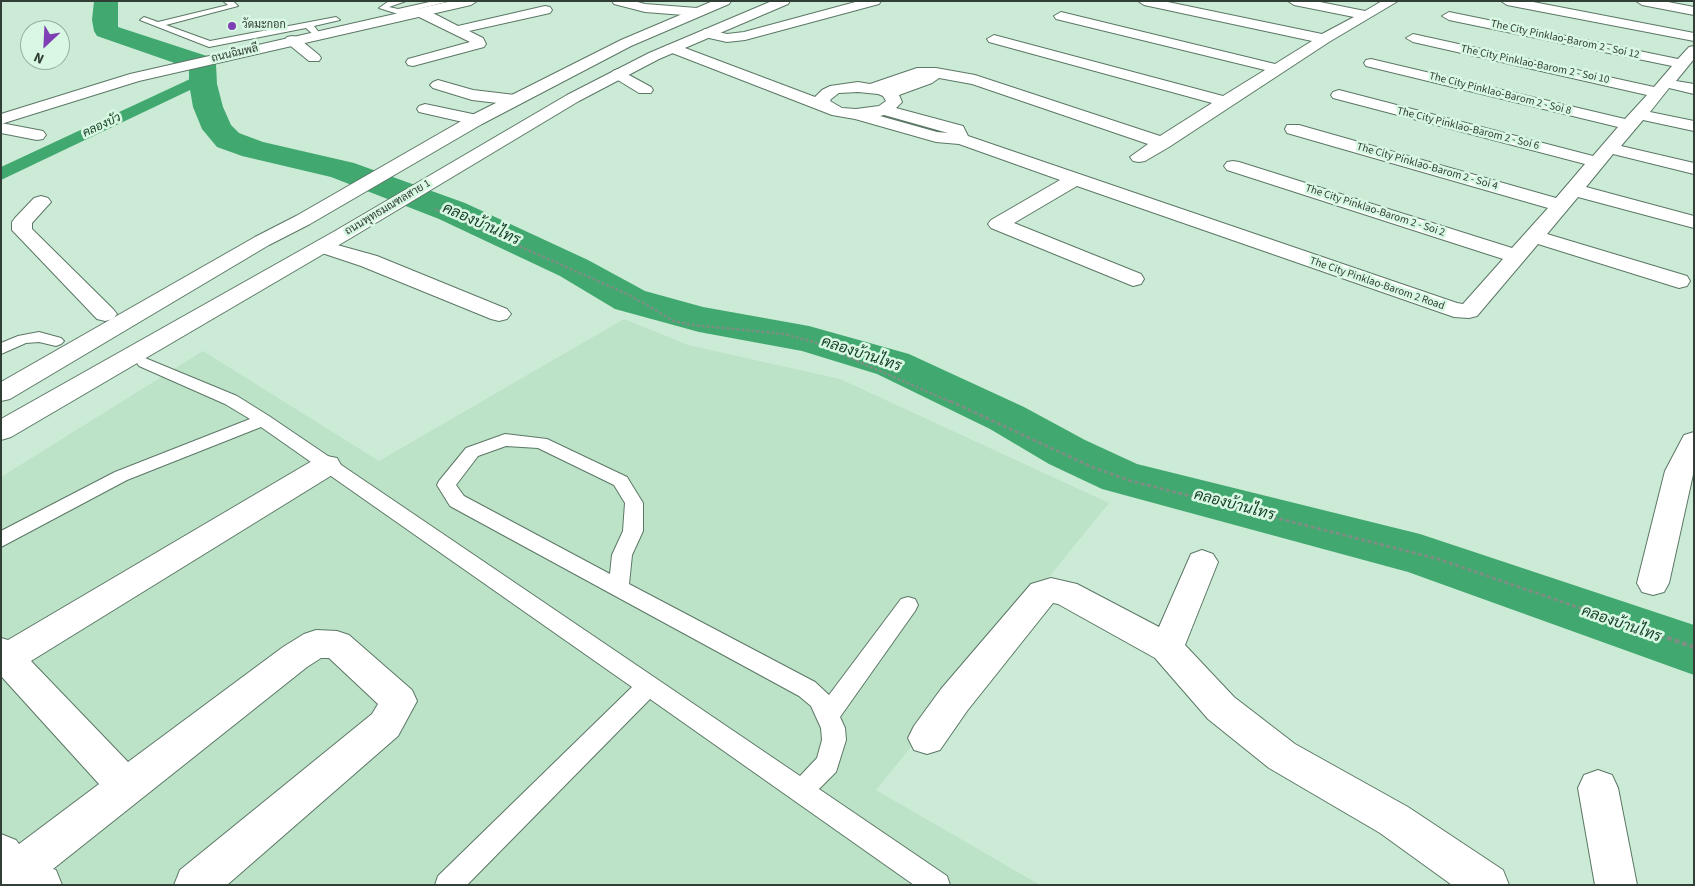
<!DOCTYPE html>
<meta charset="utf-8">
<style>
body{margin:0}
#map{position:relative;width:1695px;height:886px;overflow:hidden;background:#ccebd6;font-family:"Source Sans 3",sans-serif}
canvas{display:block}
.frame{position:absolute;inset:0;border:2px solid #313e35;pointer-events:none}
.north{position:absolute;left:20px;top:20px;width:50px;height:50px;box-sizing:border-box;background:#d9f8e3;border:1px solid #96ae9d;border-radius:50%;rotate:205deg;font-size:14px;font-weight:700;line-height:20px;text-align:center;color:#313e35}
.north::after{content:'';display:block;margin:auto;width:18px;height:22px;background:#7f3fb4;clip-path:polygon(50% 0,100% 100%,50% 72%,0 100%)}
</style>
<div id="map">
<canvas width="1695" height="886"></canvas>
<div class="frame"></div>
<div class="north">N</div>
</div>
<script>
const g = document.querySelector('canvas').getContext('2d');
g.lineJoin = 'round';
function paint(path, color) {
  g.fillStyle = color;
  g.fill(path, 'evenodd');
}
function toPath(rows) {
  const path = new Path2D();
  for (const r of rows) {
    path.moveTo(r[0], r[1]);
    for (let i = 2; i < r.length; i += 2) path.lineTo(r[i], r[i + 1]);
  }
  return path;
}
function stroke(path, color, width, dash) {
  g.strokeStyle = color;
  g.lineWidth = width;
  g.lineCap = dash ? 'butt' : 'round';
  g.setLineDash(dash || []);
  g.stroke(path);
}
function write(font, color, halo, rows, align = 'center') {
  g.font = font + ' "Source Sans 3",Sarabun,sans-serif';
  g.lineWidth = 5;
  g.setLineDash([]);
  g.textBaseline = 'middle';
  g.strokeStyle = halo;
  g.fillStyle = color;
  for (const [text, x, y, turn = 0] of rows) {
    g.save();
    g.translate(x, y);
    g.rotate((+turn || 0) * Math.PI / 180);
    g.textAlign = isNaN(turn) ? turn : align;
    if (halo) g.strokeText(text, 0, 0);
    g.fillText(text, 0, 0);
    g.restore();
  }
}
paint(toPath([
 [624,319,688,345,840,379,1109,503,876,790,1040,885,1,885,1,477,203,351,379,461]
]), '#bce2c8');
paint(toPath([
 [203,73,209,75,211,78,209,81,1,180,1,167,203,73]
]), '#41a970');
paint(toPath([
 [94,1,118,1,118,27,213,58,216,64,217,84,223,107,231,125,239,133,263,142,354,163,465,203,588,260,645,291,703,307,809,326,909,354,1024,407,1085,440,1137,464,1420,534,1694,625,1694,675,1408,572,1102,489,1049,464,990,429,877,374,802,351,699,332,615,309,560,276,439,219,331,177,242,156,217,147,202,129,193,107,189,84,189,68,97,36,94,31,92,20,94,1]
]), '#41a970');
const service = toPath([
 [223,1,233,1,238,6,166,25,210,41,336,17,340,20,314,26,321,35,317,38,306,28,209,47,140,20,144,17,158,22,228,5,223,1],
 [389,1,406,1,389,7,398,9,434,1,450,1,398,14,379,8,389,1],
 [39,332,61,338,64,341,61,344,56,346,39,342,26,343,1,354,1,343,18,336,39,332],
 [145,358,237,396,269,416,800,776,817,758,822,740,821,728,811,706,799,696,450,506,437,485,439,481,466,448,505,434,547,439,627,477,643,503,643,531,632,555,629,584,815,682,829,695,901,599,908,597,915,599,918,605,915,611,840,717,845,728,846,740,836,772,819,789,947,876,950,885,914,885,650,699,467,885,435,885,438,876,632,687,261,427,127,480,1,547,1,531,115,472,250,419,225,404,139,366,137,363,139,360,145,358],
 [506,446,538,448,614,485,625,503,623,531,612,555,610,574,464,496,456,485,478,456,506,446]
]);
const minor = toPath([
 [859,1,881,1,879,4,745,40,727,42,700,36,698,33,705,29,727,34,744,32,859,1],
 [1138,1,1163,1,1322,34,1354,17,1294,5,1288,1,1315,1,1365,11,1382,1,1398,1,1329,42,1169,147,1145,161,1139,162,1133,161,1130,157,1148,144,972,84,939,78,932,83,899,95,902,102,896,108,963,126,968,136,1457,303,1463,304,1503,259,1227,170,1224,166,1227,162,1233,161,1239,162,1512,248,1548,208,1287,133,1285,129,1287,125,1299,125,1556,198,1585,164,1333,98,1331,95,1333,92,1339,90,1593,156,1618,127,1366,66,1364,63,1366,60,1371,59,1625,119,1647,95,1413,42,1406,38,1413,34,1654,87,1672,66,1449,20,1442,16,1449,12,1678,59,1689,47,1694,46,1694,59,1676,81,1694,84,1694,94,1669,88,1650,112,1694,121,1694,131,1643,120,1621,146,1694,163,1694,174,1613,154,1586,187,1694,216,1694,228,1578,197,1547,234,1687,276,1690,281,1687,286,1679,288,1538,244,1477,316,1469,318,1454,317,1077,186,1014,223,1141,274,1144,279,1141,284,1133,286,991,228,988,224,991,220,1060,180,959,144,936,142,855,119,832,115,667,51,665,48,667,45,677,45,815,97,822,90,830,86,858,82,870,84,917,68,936,68,975,75,1160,136,1212,103,989,42,987,39,994,35,1223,96,1265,70,1056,19,1054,16,1061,12,1275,64,1312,41,1144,5,1138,1],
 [858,92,878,94,883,96,886,101,879,106,856,109,842,108,830,101,831,99,839,93,858,92],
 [884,115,948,133,937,132,880,116,884,115],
 [1501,1,1528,1,1694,33,1694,41,1507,5,1501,1],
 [1636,1,1663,1,1694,7,1694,15,1642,5,1636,1],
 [545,6,550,7,552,10,550,13,469,31,483,38,486,44,484,47,413,66,408,65,406,62,408,59,470,42,415,15,413,12,415,9,425,9,458,26,545,6],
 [292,36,297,37,319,55,321,58,319,61,309,61,287,43,285,40,287,37,292,36],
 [618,69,651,87,653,90,651,93,639,93,613,77,610,74,613,71,618,69],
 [438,80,473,90,515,95,521,97,523,100,521,103,515,105,472,100,433,88,430,85,433,82,438,80],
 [425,104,482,116,484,120,482,124,476,125,419,112,417,109,419,106,425,104],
 [1,123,43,131,46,135,43,139,37,140,1,133,1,123],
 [41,196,48,198,51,202,32,223,32,229,113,309,117,314,113,319,105,321,97,319,12,230,12,222,15,218,34,198,41,196],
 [323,241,377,256,507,309,511,314,507,319,499,321,491,319,361,266,316,251,313,247,316,243,323,241],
 [1694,432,1694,470,1669,583,1664,592,1653,595,1642,592,1637,583,1665,471,1684,435,1694,432],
 [327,456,337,458,341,465,337,472,31,661,128,762,283,647,304,634,316,630,337,631,349,635,412,690,417,701,398,736,227,885,174,885,180,870,372,714,378,704,329,658,321,658,307,667,53,869,56,870,62,885,1,885,1,834,16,840,19,844,99,784,1,676,1,638,8,640,317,458,327,456],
 [1202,550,1213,554,1218,562,1185,645,1234,697,1295,744,1408,807,1503,870,1509,885,1452,885,1380,833,1269,768,1208,719,1155,658,1058,604,1053,603,967,711,940,750,927,754,914,750,908,738,914,726,941,689,1031,584,1051,578,1077,584,1159,627,1191,554,1202,550],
 [1598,770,1612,775,1618,788,1637,885,1595,885,1578,788,1584,775,1598,770]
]);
const tertiary = toPath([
 [452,1,477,1,471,5,139,81,1,124,1,114,130,74,452,1],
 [612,1,634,1,645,4,697,8,704,12,697,16,645,12,614,4,612,1]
]);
const secondary = toPath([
 [713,1,731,1,729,4,631,46,482,124,310,224,269,245,10,399,1,401,1,382,255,237,296,216,470,116,621,40,713,1],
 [772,1,790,1,788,4,659,59,579,101,349,239,11,437,1,440,1,419,335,231,567,95,649,53,772,1]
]);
stroke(service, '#5b7765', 2);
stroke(minor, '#5b7765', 2);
stroke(tertiary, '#5b7765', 2);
stroke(secondary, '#5b7765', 2);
stroke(toPath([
 [435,209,494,235]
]), '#7b9082', 2, [2, 1]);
stroke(toPath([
 [492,234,629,295,674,321,693,325,784,334,814,342,953,403]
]), '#7b9082', 2.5, [3, 2]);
stroke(toPath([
 [950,401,1092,467,1131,481,1438,559,1603,616]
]), '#7b9082', 3, [4, 2.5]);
stroke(toPath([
 [1599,614,1694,647]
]), '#7b9082', 4.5, [5, 3]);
paint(service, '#fff');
paint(minor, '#fff');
paint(tertiary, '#fff');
paint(secondary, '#fff');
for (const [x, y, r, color] of [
 [232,26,5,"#7f3fb4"]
]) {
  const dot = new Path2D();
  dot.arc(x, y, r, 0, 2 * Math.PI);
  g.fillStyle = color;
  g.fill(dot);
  stroke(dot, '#d9f8e3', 2);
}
write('11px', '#313e35', '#d9f8e3', [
 ["วัดมะกอก",242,26]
], 'left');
write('11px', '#313e35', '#d9f8e3', [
 ["The City Pinklao-Barom 2 - Soi 12",1565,40,12],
 ["ถนนฉิมพลี",235,54,-13],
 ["The City Pinklao-Barom 2 - Soi 10",1535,65,12],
 ["The City Pinklao-Barom 2 - Soi 8",1500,94,14],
 ["The City Pinklao-Barom 2 - Soi 6",1468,129,14],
 ["The City Pinklao-Barom 2 - Soi 4",1427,167,16],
 ["ถนนพุทธมณฑลสาย 1",388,208,-31],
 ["The City Pinklao-Barom 2 - Soi 2",1375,211,18],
 ["The City Pinklao-Barom 2 Road",1377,284,19]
]);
write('italic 12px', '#123d25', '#d9f8e3', [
 ["คลองบัว",102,126,-25]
]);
write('italic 15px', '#123d25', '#d9f8e3', [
 ["คลองบ้านไทร",481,225,24],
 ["คลองบ้านไทร",861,355,18],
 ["คลองบ้านไทร",1234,506,15],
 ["คลองบ้านไทร",1621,625,19]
]);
</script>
